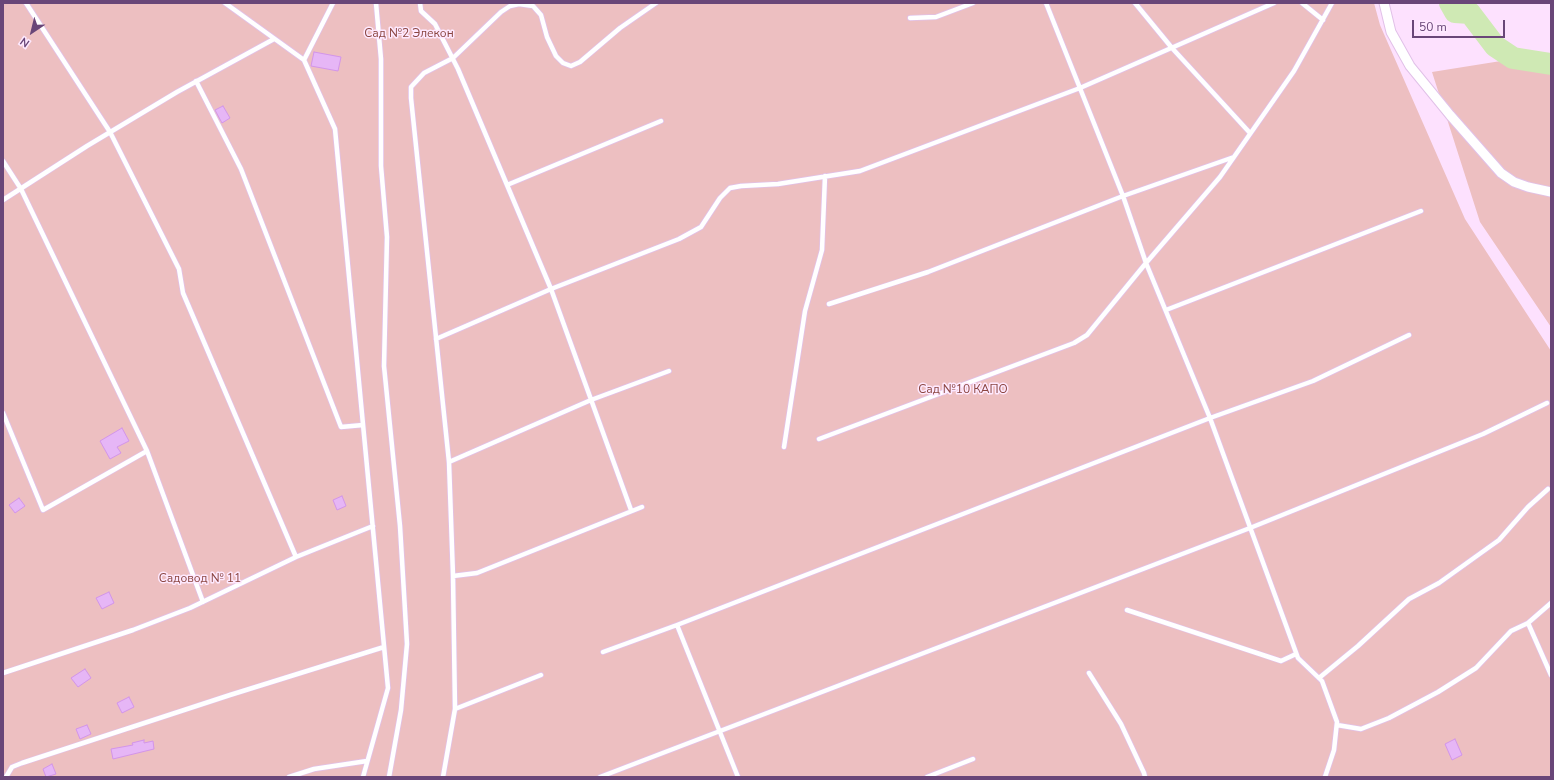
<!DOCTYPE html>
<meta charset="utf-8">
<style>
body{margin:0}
#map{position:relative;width:1554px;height:780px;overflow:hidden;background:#fde1fe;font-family:"Nunito Sans",sans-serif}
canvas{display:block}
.frame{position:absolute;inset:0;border:4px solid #694678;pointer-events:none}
.north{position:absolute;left:12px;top:12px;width:40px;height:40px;-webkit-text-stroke:3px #fee9ff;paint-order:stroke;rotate:215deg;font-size:11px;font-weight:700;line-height:16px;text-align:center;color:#694678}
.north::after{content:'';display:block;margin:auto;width:14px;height:18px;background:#694678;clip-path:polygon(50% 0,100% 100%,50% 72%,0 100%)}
.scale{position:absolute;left:1412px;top:20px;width:93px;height:18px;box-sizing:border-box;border:2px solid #694678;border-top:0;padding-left:5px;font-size:12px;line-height:14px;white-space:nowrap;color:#694678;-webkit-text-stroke:3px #fee9ff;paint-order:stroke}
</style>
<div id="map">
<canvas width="1554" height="780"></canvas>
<div class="frame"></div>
<div class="north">N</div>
<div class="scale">50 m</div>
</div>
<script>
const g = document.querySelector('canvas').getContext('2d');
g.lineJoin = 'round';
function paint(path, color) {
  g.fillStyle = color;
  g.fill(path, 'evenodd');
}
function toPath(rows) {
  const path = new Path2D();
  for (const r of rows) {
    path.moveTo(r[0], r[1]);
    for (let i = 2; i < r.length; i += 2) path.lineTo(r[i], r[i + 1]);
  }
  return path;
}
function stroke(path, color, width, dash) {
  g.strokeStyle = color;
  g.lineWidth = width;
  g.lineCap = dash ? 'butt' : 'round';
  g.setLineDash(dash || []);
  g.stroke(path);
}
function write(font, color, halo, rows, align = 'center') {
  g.font = font + ' "Nunito Sans",sans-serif';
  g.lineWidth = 3;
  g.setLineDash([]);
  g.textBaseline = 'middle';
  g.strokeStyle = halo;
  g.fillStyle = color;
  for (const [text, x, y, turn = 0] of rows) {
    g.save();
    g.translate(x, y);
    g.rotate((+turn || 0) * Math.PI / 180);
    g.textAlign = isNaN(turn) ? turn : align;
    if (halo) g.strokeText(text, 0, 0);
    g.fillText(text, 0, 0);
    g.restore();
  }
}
paint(toPath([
 [3,3,1374,3,1380,25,1465,219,1551,351,1551,777,3,777],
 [1551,53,1551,327,1480,222,1432,72]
]), '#edbfc1');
stroke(toPath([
 [1450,3,1455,12,1470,13,1495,46,1513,58,1551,64]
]), '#cfe9b4', 22);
const building = toPath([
 [314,52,341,57,338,71,311,66,314,52],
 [223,106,230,118,222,123,215,110,223,106],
 [122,428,129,441,117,447,121,453,110,459,100,441,122,428],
 [342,496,346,506,337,510,333,500,342,496],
 [19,498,25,506,15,513,9,505,19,498],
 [109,592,114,603,102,609,96,598,109,592],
 [85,669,91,678,78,687,71,678,85,669],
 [129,697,134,707,122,713,117,703,129,697],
 [87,725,91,734,80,739,76,729,87,725],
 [1455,739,1462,755,1452,760,1445,744,1455,739],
 [144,740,144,743,153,741,154,749,113,759,111,749,133,745,132,743,144,740],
 [52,764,56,774,46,777,43,769,52,764]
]);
paint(building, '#e6b6f6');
stroke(building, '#d395ea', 1);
const lane = toPath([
 [26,3,110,132,179,269,183,293,296,557],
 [225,3,304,60],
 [333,3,304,60,335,129,388,688,363,777],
 [376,3,381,59,381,166,387,237,384,366,400,526,407,644,401,710,389,777],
 [420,3,421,11,435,24,458,69,551,289,631,510],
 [1046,3,1123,196,1146,263,1210,418,1298,658,1322,681,1337,722,1334,750,1325,777],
 [1135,3,1172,48,1250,133],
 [1302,3,1323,20],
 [910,18,936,17,973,3],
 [196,81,241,169,341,427,363,425],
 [3,161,21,189,147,451,203,602],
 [507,185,661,121],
 [3,200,87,146,177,92,274,39],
 [829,304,928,272,1123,196,1234,157],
 [1166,310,1421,211],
 [436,339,551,289,679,239,701,227,720,198,730,188,741,186,778,184,860,171,1080,88,1274,3],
 [3,413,43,510,147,451],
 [819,439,1074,343,1087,335,1146,263,1220,177,1294,71,1332,3],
 [784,447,805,311,822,250,825,176],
 [449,462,591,400,669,371],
 [453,576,477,573,642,507],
 [1127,610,1281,661,1296,654],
 [1528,623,1551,675],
 [677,625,738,777],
 [603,652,677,625,1210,418,1313,381,1409,335],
 [3,673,133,630,190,608,296,557,373,526],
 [1089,673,1121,724,1144,773,1145,777],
 [1319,678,1358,646,1409,599,1439,583,1499,540,1528,507,1548,489],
 [455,709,541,675],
 [1337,725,1361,729,1389,718,1438,692,1476,668,1511,631,1528,623,1551,603],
 [6,777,12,767,22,763,230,695,384,647],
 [289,777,314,769,367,761],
 [443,777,455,709,453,576,449,462,411,98,411,87,424,73,453,58,501,12,510,6,519,4,533,6,541,15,547,37,556,56,563,63,571,66,580,62,620,28,656,3],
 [600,777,1250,528,1483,434,1547,403],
 [927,777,973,759]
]);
const street = toPath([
 [1384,3,1391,32,1410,66,1450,115,1501,173,1514,182,1528,187,1551,192]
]);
stroke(lane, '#e1c1e8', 6);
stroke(street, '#e1c1e8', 11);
stroke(lane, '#fff', 4.5);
stroke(street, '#fff', 9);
write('12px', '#8b4641', '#fee9ff', [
 ["Сад №2 Элекон",409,34],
 ["Сад №10 КАПО",963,390],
 ["Садовод № 11",200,579]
]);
</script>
